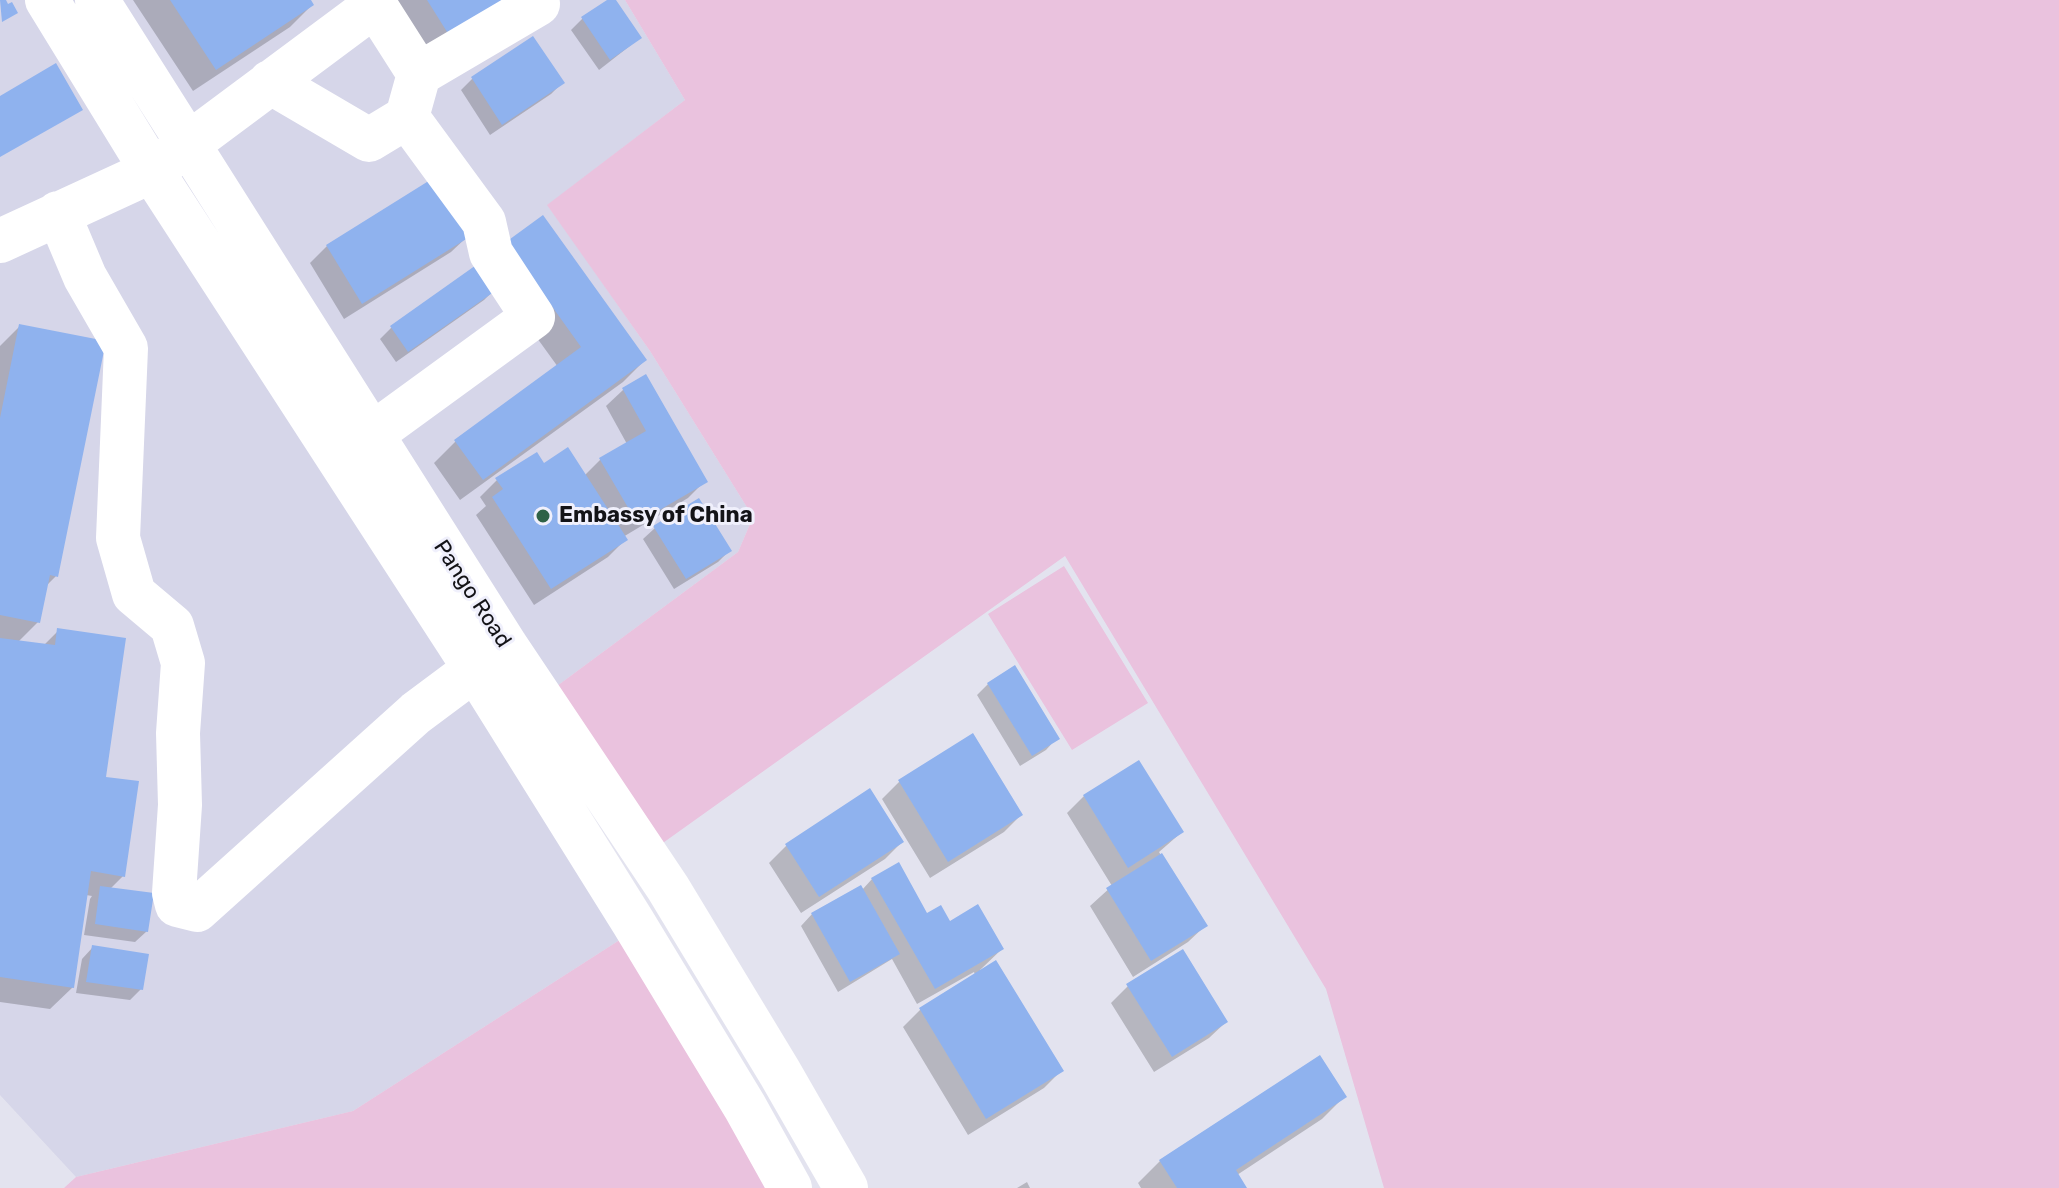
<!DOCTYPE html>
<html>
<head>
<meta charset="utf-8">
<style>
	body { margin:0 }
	canvas { display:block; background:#e3e3ef }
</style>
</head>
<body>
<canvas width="2059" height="1188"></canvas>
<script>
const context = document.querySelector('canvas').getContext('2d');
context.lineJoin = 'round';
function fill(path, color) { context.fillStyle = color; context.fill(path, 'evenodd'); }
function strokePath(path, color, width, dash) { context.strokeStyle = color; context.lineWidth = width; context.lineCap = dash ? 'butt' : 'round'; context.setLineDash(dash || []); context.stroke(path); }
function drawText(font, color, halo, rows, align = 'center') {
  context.font = font + ' Rubik,sans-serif'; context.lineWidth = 6; context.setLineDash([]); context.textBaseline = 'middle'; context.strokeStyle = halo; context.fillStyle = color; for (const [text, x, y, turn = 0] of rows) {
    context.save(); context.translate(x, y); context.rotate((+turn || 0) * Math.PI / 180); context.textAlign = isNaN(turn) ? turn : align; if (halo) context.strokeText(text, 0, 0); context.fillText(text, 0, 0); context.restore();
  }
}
const built = new Path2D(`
	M0 0H625L685 100 548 205 650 351 753 517 738 552 557 686 507 720 643 925 353 1111 76 1177 0 1095Z`);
const green = new Path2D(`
	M625 0H2059V1188H1384L1326 989 1065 556 660 845 557 686 738 552 753 517 650 351 547 205 685 100Z
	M1064 566 1148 703 1072 750 988 614Z
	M643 925 804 1188H64L76 1177 353 1111Z`);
const shadow = new Path2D(`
	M133 0H308L312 5 290 27 193 91Z
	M391 0H510L427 56Z
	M610 0H614L640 38 599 70 571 30 583 18Z
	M472 79 562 83 551 94 490 135 461 90Z
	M468 236 451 252 344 319 310 263 327 246Z
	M485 266 645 360 623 382 460 500 434 463 456 441 558 367Z
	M495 289 484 300 396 362 380 339 391 328Z
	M20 326 56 576 46 586 38 622 18 642 43 646 58 631 104 779 123 876 110 889 147 931 135 942 84 935 90 899 92 896 86 895 73 987 50 1009 0 1002V346Z
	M645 377 705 481 688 498 623 537 625 540 608 557 534 605 476 515 486 506 480 497 497 480 543 466 584 476 600 460 627 444 606 406 623 390Z
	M655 528 729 551 718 562 674 589 643 539Z
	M988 684 1057 738 1046 750 1020 766 977 695Z
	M972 736 1021 815 1004 832 930 878 882 799 899 782Z
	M870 791 902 842 885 859 801 913 769 863 786 846Z
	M1084 796 1182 832 1159 852 1205 926 1188 942 1133 977 1090 906 1112 886 1067 813Z
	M872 879 927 916 949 923 1002 949 980 970 1061 1071 1044 1088 968 1135 903 1027 920 1010 975 975 974 972 917 1004 892 959 838 992 801 926 812 914 862 890Z
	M93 947 141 989 130 1000 76 993 82 959Z
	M1128 986 1226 1022 1209 1038 1154 1072 1111 1003Z
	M1344 1097 1322 1119 1237 1175 1245 1188H1141L1138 1183 1160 1161Z
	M1027 1182 1030 1188H1017Z`);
const building = new Path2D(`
	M0 0H6L8 4 12 2 18 13 2 22Z
	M170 0H311L314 5 216 70Z
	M427 0H504L449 35Z
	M607 0H616L642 38 610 60 581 17Z
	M533 36 565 83 502 125 471 77Z
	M56 63 83 110 0 157V96Z
	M435 177 471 236 362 304 326 245Z
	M543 215 647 360 483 480 454 440 581 347 506 242Z
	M479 263 498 289 408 352 390 326Z
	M19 324 106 341 58 577 50 575 40 623 0 615V418Z
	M646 374 708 482 637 523 599 458 646 431 622 388Z
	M568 447 628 540 551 589 492 497 503 489 495 478 537 452 544 463Z
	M699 498 732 551 686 579 653 526Z
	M57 628 126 638 106 777 139 781 125 877 91 871 74 988 0 977V638L55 645Z
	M1015 665 1060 739 1032 756 987 683Z
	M973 733 1023 815 948 862 898 780Z
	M1139 760 1184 832 1128 868 1083 795Z
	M870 788 904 842 819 897 785 844Z
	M1162 853 1208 926 1151 961 1106 888Z
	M899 862 927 913 941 905 950 921 978 904 1004 949 935 989 871 878Z
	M861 885 900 954 850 982 811 913Z
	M100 886 154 893 148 932 95 924Z
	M92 945 149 954 143 990 86 982Z
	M1183 949 1228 1022 1172 1057 1126 984Z
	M996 960 1064 1071 986 1119 919 1008Z
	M1320 1055 1347 1097 1236 1170 1247 1188H1177L1159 1160Z`);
const minor = new Path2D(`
	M47 0 152 171 475 669 633 922 745 1107 790 1188
	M97 0 506 646 668 888 780 1073 846 1188
	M419 74 538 4
	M270 82 369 140 407 117 419 74 375 5
	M58 213 85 277 126 348 118 538 134 594 172 626 183 663 178 733 180 805 174 893 177 905 197 910 416 713 475 669
	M0 241 152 171 375 5 372 0
	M371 435 533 317 491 253 484 222 407 117`);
const markers = [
	[543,516,8,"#2f6247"]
];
const poiNames = [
	["Embassy of China",559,516]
];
const streetNames = [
	["Pango Road",472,594,57]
];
fill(built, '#d6d6e9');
fill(green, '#eac2de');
fill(shadow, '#0003');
fill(building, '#8fb2ee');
strokePath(minor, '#fff', 44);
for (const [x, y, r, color] of markers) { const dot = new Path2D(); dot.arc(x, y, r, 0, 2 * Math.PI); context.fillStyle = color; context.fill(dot); strokePath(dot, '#f0f0fc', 3); }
drawText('bold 22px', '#131317', '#f0f0fc', poiNames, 'left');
drawText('22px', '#131317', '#f0f0fc', streetNames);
</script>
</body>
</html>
